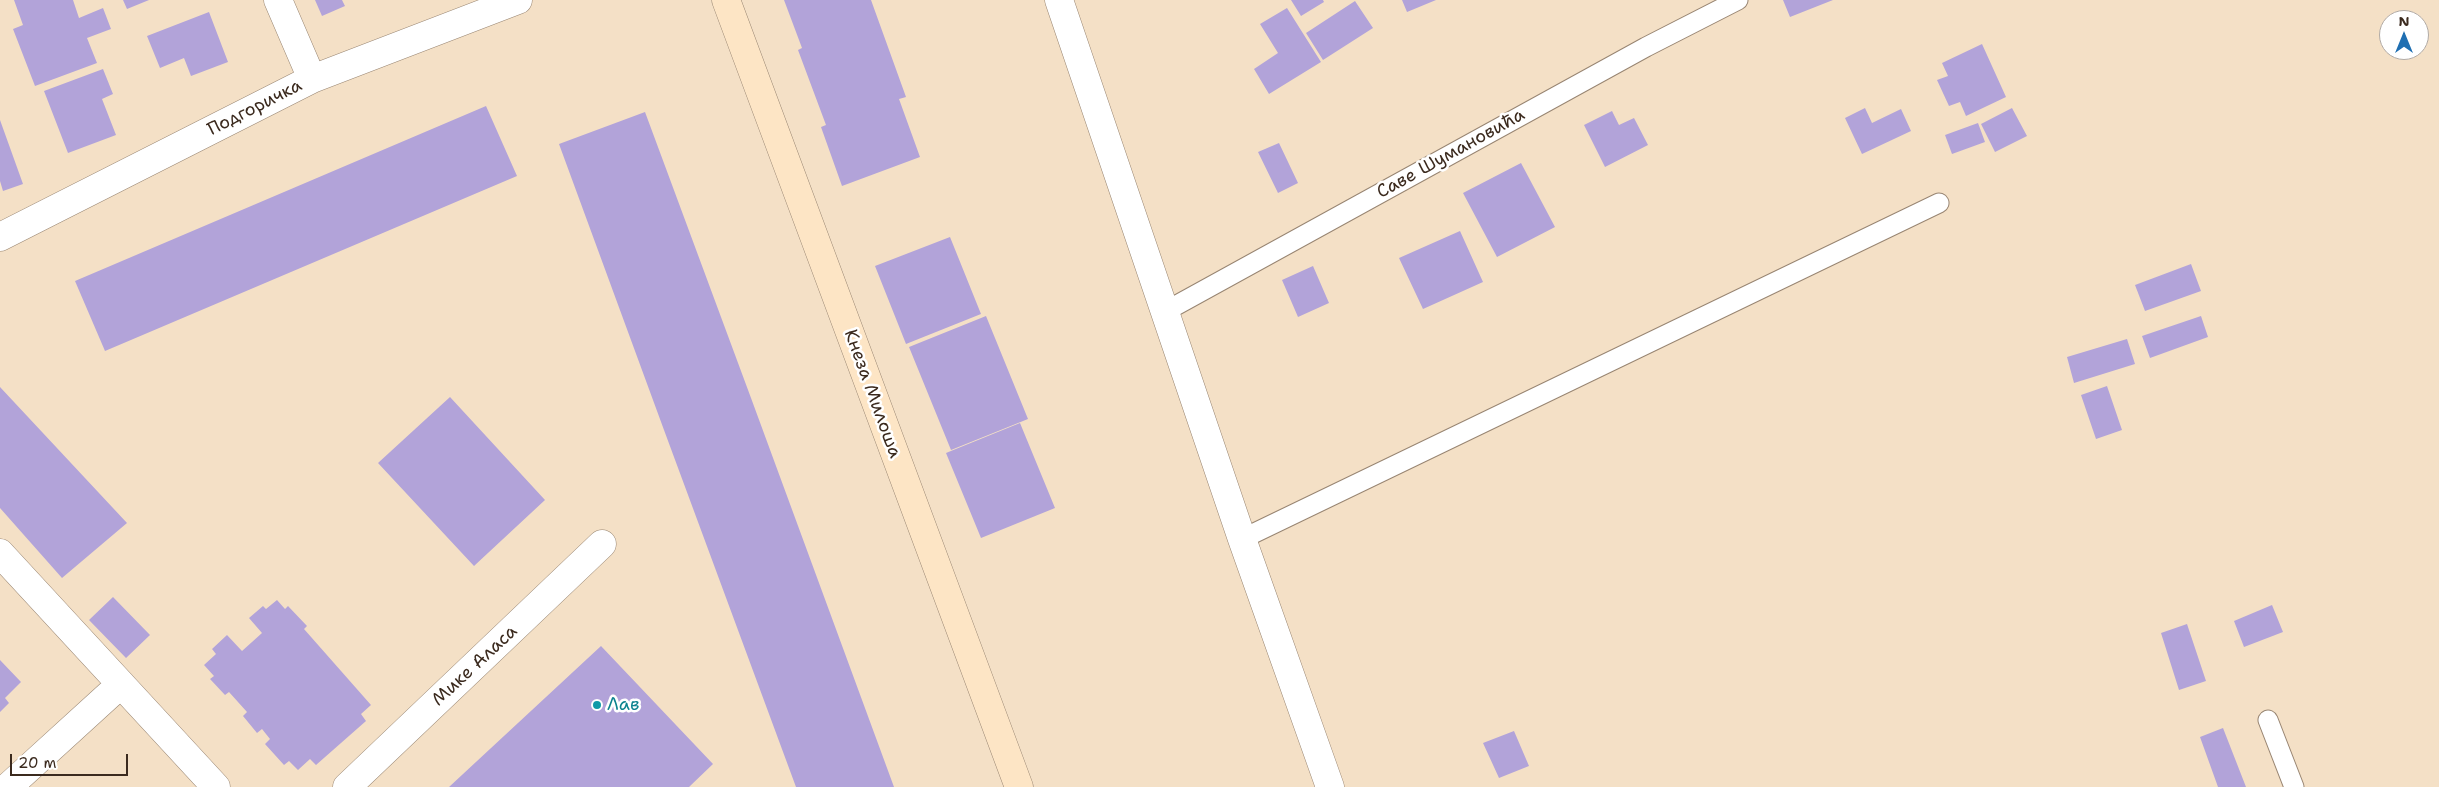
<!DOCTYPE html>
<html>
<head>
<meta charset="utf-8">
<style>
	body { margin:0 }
	#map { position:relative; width:2439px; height:787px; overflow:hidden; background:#f4e0c6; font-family:"Shantell Sans",sans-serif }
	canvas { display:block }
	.north { position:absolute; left:2379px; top:10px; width:50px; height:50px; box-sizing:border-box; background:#fff; border:1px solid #b1aaa5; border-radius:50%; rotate:0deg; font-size:14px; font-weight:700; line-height:20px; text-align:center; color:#3b2a1e }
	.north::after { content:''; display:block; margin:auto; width:18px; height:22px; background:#1f6fb2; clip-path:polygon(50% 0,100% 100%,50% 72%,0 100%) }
	.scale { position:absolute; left:10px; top:754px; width:118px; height:22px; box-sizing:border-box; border:2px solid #3b2a1e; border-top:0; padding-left:6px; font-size:15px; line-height:18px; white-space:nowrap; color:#3b2a1e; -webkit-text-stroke:4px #fff; paint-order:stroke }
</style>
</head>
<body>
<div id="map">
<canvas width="2439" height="787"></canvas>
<div class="north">N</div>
<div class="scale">20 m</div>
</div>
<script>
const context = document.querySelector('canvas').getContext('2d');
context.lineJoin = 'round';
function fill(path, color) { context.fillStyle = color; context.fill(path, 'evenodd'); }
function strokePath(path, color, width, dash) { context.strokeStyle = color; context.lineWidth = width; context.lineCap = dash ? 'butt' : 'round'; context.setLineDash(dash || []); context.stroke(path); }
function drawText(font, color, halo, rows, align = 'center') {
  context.font = font + ' "Shantell Sans",sans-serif'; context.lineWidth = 5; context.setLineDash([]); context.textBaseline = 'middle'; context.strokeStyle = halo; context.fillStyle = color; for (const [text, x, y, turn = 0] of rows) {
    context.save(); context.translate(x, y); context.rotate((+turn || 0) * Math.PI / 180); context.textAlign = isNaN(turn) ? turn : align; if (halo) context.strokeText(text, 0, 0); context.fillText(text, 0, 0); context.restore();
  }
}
const building = new Path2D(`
	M14 0H73L79 18 103 8 111 29 87 38 97 63 35 86 13 29 23 25Z
	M123 0H149L127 9Z
	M315 0H342L345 6 322 16Z
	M784 0H871L906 97 899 99 920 157 842 186 821 127 826 125 798 50 802 48Z
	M1291 0H1323L1324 2 1301 16Z
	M1402 0H1436L1407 12Z
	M1783 0H1833L1790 17Z
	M1355 1 1373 28 1323 60 1306 33Z
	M1287 8 1321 62 1269 94 1254 69 1278 53 1260 24Z
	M209 12 228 62 191 76 184 58 160 68 147 36Z
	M1982 44 2006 97 1966 116 1960 102 1949 106 1937 80 1948 76 1942 63Z
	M103 69 113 94 102 99 116 135 68 153 44 91Z
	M486 106 517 176 105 351 75 281Z
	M1865 108 1872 123 1901 109 1911 131 1862 154 1845 118Z
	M2012 108 2027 136 1995 152 1981 124Z
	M1612 111 1619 125 1634 118 1648 145 1605 167 1584 125Z
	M645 112 751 398 894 787H796L664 430 559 144Z
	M0 120 23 184 3 191 0 181Z
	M1978 123 1985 142 1952 154 1945 135Z
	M1279 143 1298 183 1278 193 1258 152Z
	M1521 163 1555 227 1497 257 1463 193Z
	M1460 231 1483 282 1423 309 1399 258Z
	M950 237 981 314 906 344 875 266Z
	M2191 264 2201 291 2145 311 2135 285Z
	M1313 266 1329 303 1298 317 1282 280Z
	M986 316 1028 419 951 450 909 347Z
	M2201 316 2208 337 2150 358 2142 336Z
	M2127 339 2135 364 2074 383 2067 357Z
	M2107 386 2122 430 2096 439 2081 395Z
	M0 387 127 523 62 578 0 508Z
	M450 397 545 500 474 566 378 463Z
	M1020 423 1055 508 981 538 946 453Z
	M113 597 150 635 126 658 89 620Z
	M277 600 285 609 288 606 307 626 304 629 371 705 361 714 366 721 316 765 310 759 298 770 289 761 284 765 265 744 270 739 262 729 257 733 243 716 247 712 229 692 225 695 210 679 214 676 204 665 216 654 212 649 227 635 242 651 262 633 249 618 263 606 266 609Z
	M2272 605 2283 632 2244 647 2234 621Z
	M2187 624 2206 681 2179 690 2161 633Z
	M601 646 713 764 689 787H449Z
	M0 660 21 682 5 698 9 703 0 712Z
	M2223 728 2246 787H2218L2200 737Z
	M1514 731 1529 766 1499 778 1483 743Z`);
const lane = new Path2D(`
	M1166 311 1646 47 1738 0
	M1242 539 1939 203
	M2268 720 2294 787`);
const street = new Path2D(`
	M278 0 312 79
	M1059 0 1242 539 1330 787
	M0 237 312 79 518 0
	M0 553 216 787
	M8 787 121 684
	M347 787 602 544`);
const secondary = new Path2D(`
	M726 0 1019 787`);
const markers = [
	[597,705,5,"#0f9aa8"]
];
const streetNames = [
	["Подгоричка",255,108,-27],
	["Саве Шумановића",1451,154,-29],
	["Кнеза Милоша",872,394,70],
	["Мике Аласа",475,666,-43]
];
const cultureNames = [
	["Лав",607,705]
];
fill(building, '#b2a3d9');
strokePath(lane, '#988572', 21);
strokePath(street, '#988572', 29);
strokePath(secondary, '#988572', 29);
strokePath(lane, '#fff', 19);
strokePath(street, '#fff', 28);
strokePath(secondary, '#fde5c5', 28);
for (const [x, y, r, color] of markers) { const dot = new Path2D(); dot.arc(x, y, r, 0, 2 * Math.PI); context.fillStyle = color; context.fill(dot); strokePath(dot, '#fff', 2); }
drawText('18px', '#3b2a1e', '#fff', streetNames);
drawText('18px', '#0d838f', '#fff', cultureNames, 'left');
</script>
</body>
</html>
